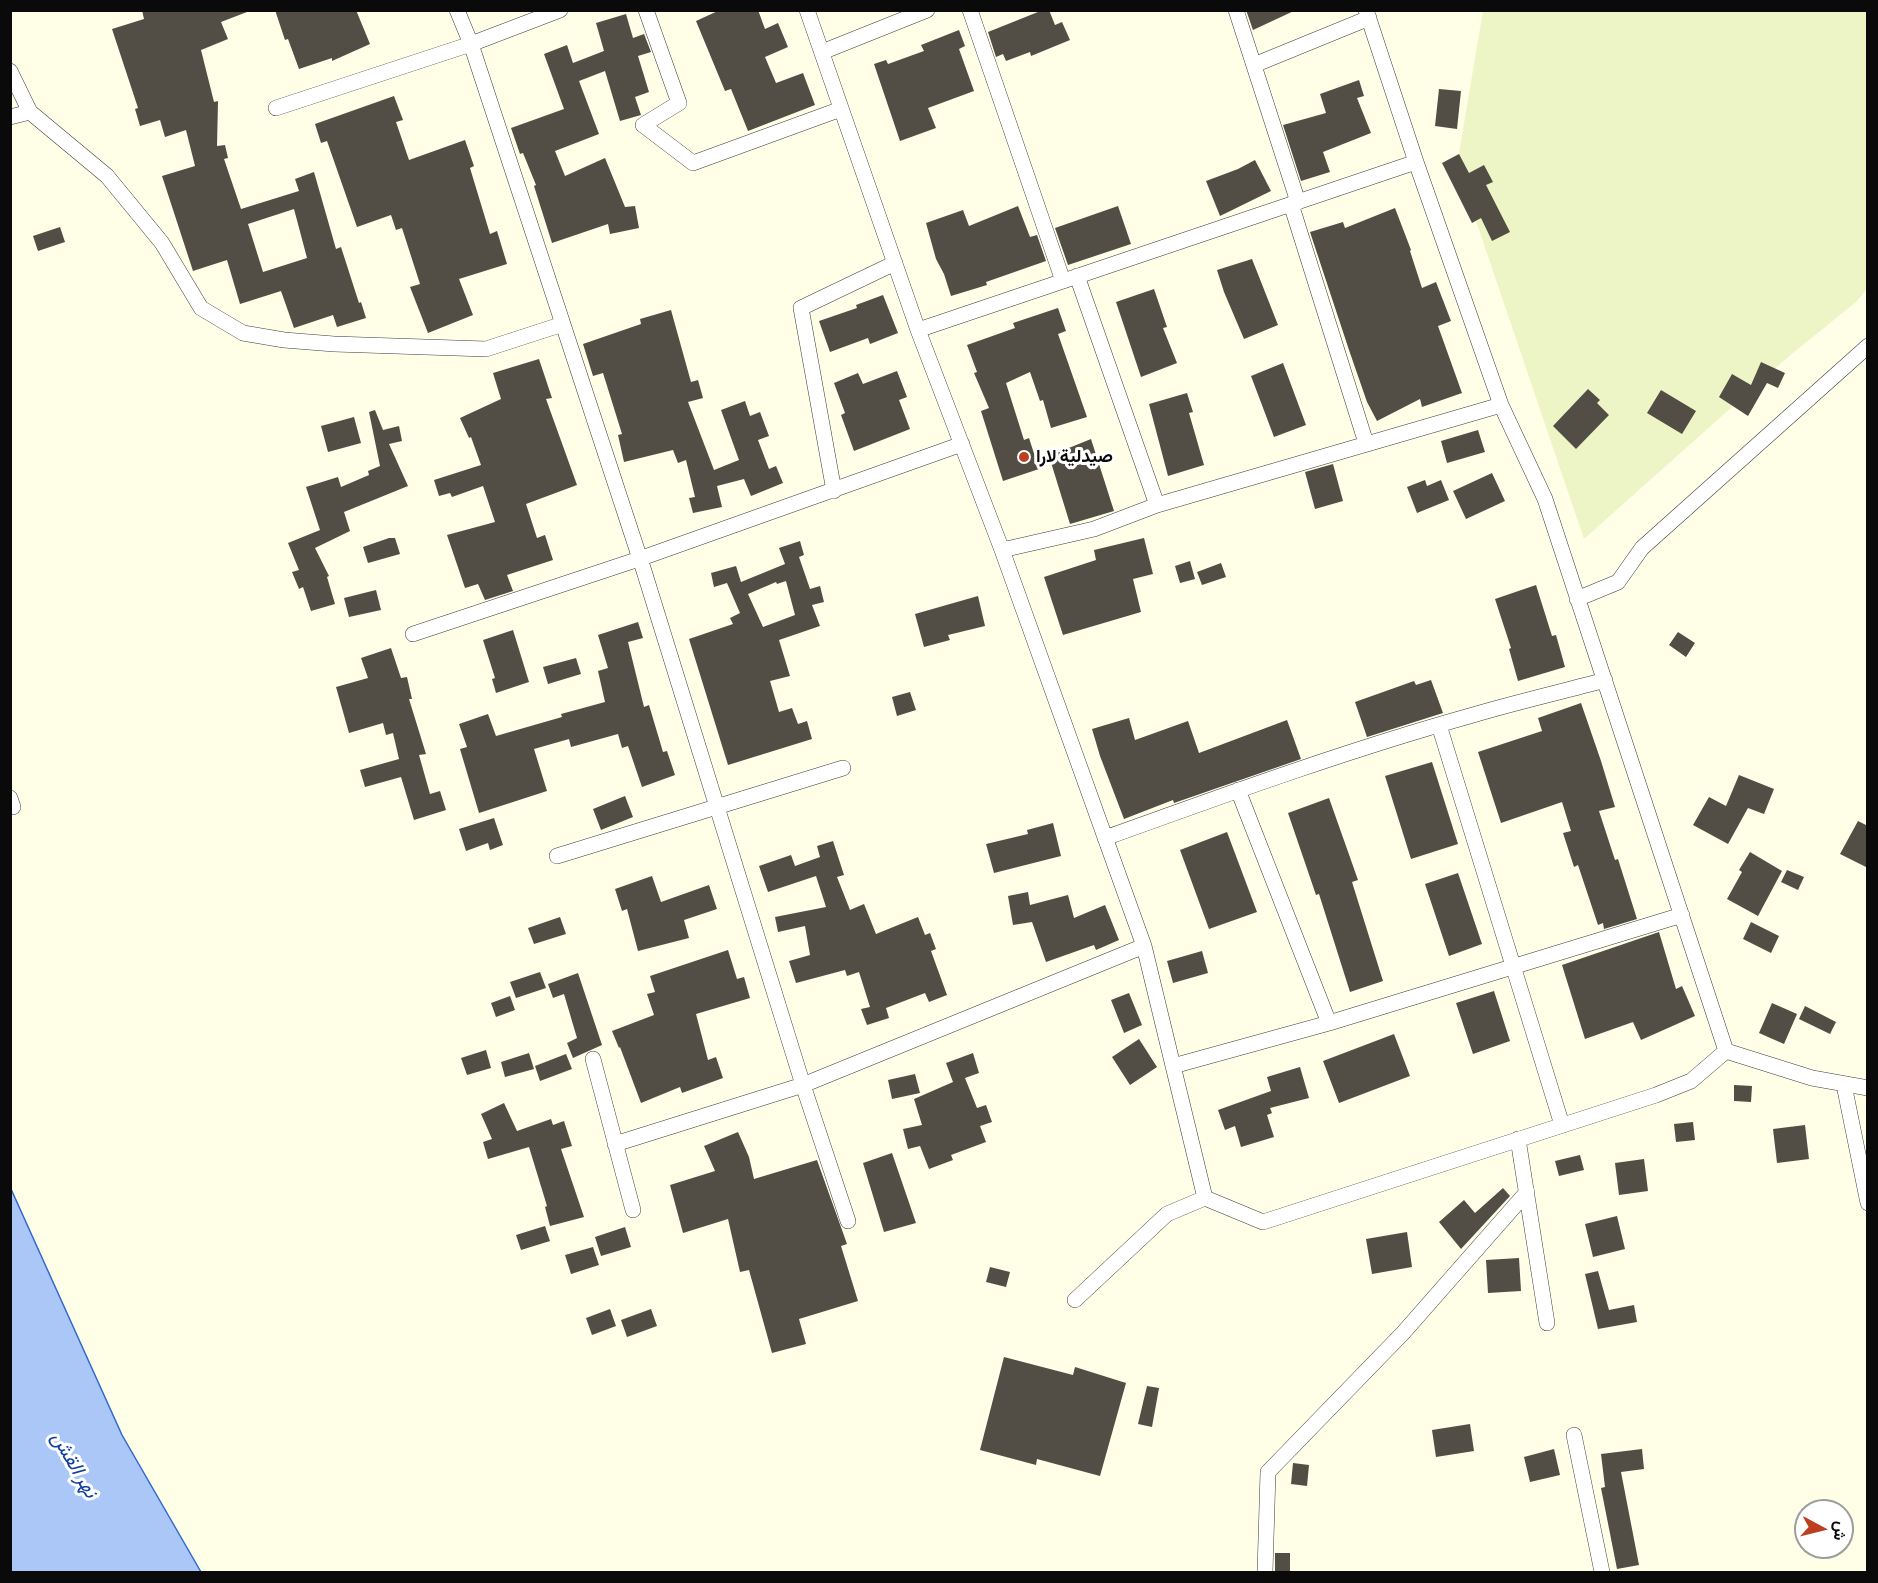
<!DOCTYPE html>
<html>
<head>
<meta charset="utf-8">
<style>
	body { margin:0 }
	#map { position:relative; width:1878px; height:1583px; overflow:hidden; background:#feffe6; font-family:Bitter,Vazirmatn,serif }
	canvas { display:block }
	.frame { position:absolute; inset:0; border:12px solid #0a0a0a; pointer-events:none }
	.north { position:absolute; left:1794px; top:1499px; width:60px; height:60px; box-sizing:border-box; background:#fff; border:2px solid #9d9d9d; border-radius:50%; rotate:97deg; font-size:16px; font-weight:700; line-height:24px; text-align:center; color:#0a0a0a }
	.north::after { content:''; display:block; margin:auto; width:21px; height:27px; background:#bc3f1f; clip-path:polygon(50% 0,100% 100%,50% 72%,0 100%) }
</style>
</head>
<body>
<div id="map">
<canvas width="1878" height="1583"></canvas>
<div class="frame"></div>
<div class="north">ش</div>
</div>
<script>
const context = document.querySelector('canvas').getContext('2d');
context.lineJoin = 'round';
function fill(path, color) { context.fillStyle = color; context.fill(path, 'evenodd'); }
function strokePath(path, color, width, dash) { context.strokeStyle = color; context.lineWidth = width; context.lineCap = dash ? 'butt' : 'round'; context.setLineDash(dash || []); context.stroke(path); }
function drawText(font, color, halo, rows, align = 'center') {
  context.font = font + ' Bitter,Vazirmatn,serif'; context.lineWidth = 6; context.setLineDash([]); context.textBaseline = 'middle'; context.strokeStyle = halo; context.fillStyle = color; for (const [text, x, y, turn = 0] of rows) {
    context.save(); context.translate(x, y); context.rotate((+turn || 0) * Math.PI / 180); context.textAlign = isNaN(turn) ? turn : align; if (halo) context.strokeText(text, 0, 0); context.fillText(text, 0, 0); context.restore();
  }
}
const farmland = new Path2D(`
	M1483 11H1867V289L1856 302 1788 357 1584 539 1457 165Z`);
const water = new Path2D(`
	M11 1189 122 1435 201 1572H11Z`);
const building = new Path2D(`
	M142 10H247V12L221 22 228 39 201 50 214 102 218 101 217 146 225 145 228 158 224 159 241 209 299 191 295 179 314 172 336 249 341 247 359 303 361 302 366 318 337 327 333 315 294 328 281 291 240 304 227 260 193 271 162 176 195 166 186 130 165 137 160 120 140 126 135 109 138 108 112 29 144 19ZM294 209 307 258 263 272 248 224Z
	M275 10H356L370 44 332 61V58L299 69 288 39 285 40Z
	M720 10H758L765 29 778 23 788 47 765 57 776 83 803 73 815 105 748 131 731 89 725 91 696 21Z
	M1043 10H1049L1055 25 1062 22 1070 40 1031 56 1030 52 1006 61 1003 54 996 57 988 32Z
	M1246 10H1296L1253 30Z
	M626 14 633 38 644 34 651 52 638 56 649 92 635 97 641 115 620 121 605 71 579 81 599 134 555 151 565 176 605 158 625 207 635 206 639 228 610 234 608 224 552 243 534 186 536 185 523 153 520 154 511 128 564 109 544 54 567 45 573 63 604 51 596 23Z
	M959 30 965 46 959 49 974 91 928 108 936 128 900 141 874 64 886 60 888 64 924 51 921 45Z
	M1359 80 1364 96 1357 98 1371 133 1323 152 1330 172 1301 181 1283 125 1326 113 1320 94Z
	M1439 89 1461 91 1457 129 1435 126Z
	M394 96 403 120 396 122 409 160 465 140 474 166 470 168 490 234 497 231 507 264 459 279 473 315 428 333 410 287 420 284 402 228 396 230 391 215 357 227 327 141 321 143 315 124Z
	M1459 154 1469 173 1484 165 1493 182 1486 185 1510 232 1492 241 1481 218 1472 223 1442 163Z
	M1255 160 1271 191 1220 216 1206 181 1238 169Z
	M1018 206 1030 237 1037 235 1046 261 986 282 987 285 951 296 944 274 936 259 926 223 963 210 969 226Z
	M1118 206 1131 244 1068 265 1055 228Z
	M1395 208 1411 250 1410 251 1422 288 1436 282 1451 321 1438 326 1462 393 1422 407 1420 399 1377 421 1367 402 1349 350 1310 232 1343 222 1345 228Z
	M60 227 65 242 38 251 33 236Z
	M1252 259 1278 325 1244 339 1224 292 1217 270Z
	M1154 289 1167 327 1163 328 1177 363 1141 377 1116 302Z
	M883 295 898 333 870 344 868 338 830 352 819 321 857 308 856 305Z
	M1058 308 1066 331 1058 334 1087 417 1051 428 1043 400 1040 401 1030 372 1006 383 1024 440 1029 438 1039 469 1003 481 981 411 989 408 974 373 977 372 967 345 1015 328 1013 323Z
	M671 310 691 382 698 380 703 398 688 402 714 470 739 460 721 410 745 401 750 416 760 412 769 436 758 440 769 469 776 466 783 483 751 496 744 479 717 486 722 507 693 513 689 498 695 497 686 460 678 463 673 450 624 462 618 435 622 434 603 373 593 376 583 344 641 324 640 319Z
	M539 359 552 398 546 399 577 485 526 504 537 538 545 535 553 560 507 575 513 591 485 600 478 584 465 588 447 535 495 522 483 486 452 497 450 493 439 496 434 480 481 465 471 437 469 438 460 418 501 399 493 373Z
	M1761 362 1785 373 1778 388 1767 383 1748 416 1719 397 1732 374 1751 385Z
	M1283 363 1306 425 1274 437 1251 376Z
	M897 371 907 397 899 400 910 429 854 451 841 415 845 413 834 383 858 373 863 384Z
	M1588 389 1600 400 1597 403 1609 415 1576 449 1553 426Z
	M1661 390 1696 411 1682 434 1647 413Z
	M1187 393 1193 412 1189 413 1204 465 1168 476 1149 404Z
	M375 410 383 430 399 426 402 441 389 444 408 486 344 512 350 531 315 548 329 576 327 577 335 604 311 611 303 587 299 589 292 572 299 570 288 543 320 530 306 487 338 477 341 487 369 475 368 471 380 466 369 412Z
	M354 417 361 443 328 452 321 426Z
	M1478 430 1485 452 1447 463 1441 441Z
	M1091 439 1114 511 1070 524 1049 456Z
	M1333 464 1343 501 1315 509 1305 472Z
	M1492 473 1505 501 1466 519 1453 491Z
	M1425 480 1427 486 1441 480 1449 500 1417 513 1407 487Z
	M389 538H395L400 554 368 563 363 547Z
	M1144 538 1153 574 1133 579 1141 612 1063 635 1044 577 1096 560 1094 550Z
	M800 541 804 555 799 557 810 589 820 586 824 602 812 605 820 626 779 640 790 676 770 681 779 712 792 708 798 724 807 721 812 739 728 765 689 639 733 624 730 618 740 613 727 583 714 587 711 573 736 566 741 582 785 564 779 548ZM786 581 795 615 763 627 748 594 776 582 777 584Z
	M1190 561 1195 579 1180 583 1175 566Z
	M1221 563 1226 577 1202 585 1197 572Z
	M1536 585 1552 636 1556 635 1565 667 1518 681 1509 649 1511 648 1495 599Z
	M376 590 381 610 349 617 344 598Z
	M978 596 985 626 948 635 950 640 924 647 915 614Z
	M638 622 643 638 628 642 644 707 649 705 663 752 667 751 675 775 642 787 628 746 622 748 618 734 571 747 569 739 534 749 547 791 479 813 460 749 467 747 459 724 488 714 496 736 562 717 561 714 605 702 598 671 608 668 598 635Z
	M513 630 529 682 496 693 492 679 495 678 483 640Z
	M1678 632 1695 643 1686 657 1669 645Z
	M391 648 401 678 407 677 412 699H409L426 754 419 755 430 794 440 791 446 810 414 820 401 777 365 787 360 770 399 759 393 733 386 735 383 723 349 733 336 687 368 678 361 658Z
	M576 658 581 674 548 684 543 667Z
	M1431 680 1443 713 1367 737 1355 702 1414 681 1416 685Z
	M910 692 916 710 897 716 892 697Z
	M1581 703 1601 761 1615 807 1599 811 1615 860 1618 859 1637 919 1604 929 1603 923 1598 925 1578 865 1574 867 1563 833 1571 831 1562 802 1501 823 1478 752 1542 731 1538 718Z
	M1129 718 1135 740 1188 721 1199 753 1287 720 1301 759 1174 803 1173 800 1124 819 1100 756 1092 729Z
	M1432 762 1458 844 1411 859 1385 776Z
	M1739 775 1774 789 1764 814 1748 808 1728 844 1693 825 1709 797 1726 806Z
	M625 796 633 817 601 830 593 809Z
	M1329 798 1358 880 1352 882 1383 981 1350 992 1319 894 1316 895 1288 813Z
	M494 818 503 845 490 850 488 843 466 851 459 829Z
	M1858 821 1868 826V868L1840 854Z
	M1053 823 1061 856 994 873 986 844 1028 834 1027 830Z
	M1227 832 1257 912 1209 929 1180 850Z
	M833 841 844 875 837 877 850 910 864 904 876 934 918 917 925 935 930 933 936 949 931 951 947 995 929 1002 925 993 886 1008 889 1018 867 1025 861 1009 870 1007 859 972 847 976 845 970 796 983 789 961 810 955 805 926 778 932 775 917 826 907 816 876 768 892 759 866 791 855 795 866 820 857 817 846Z
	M1750 852 1782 871 1758 916 1727 899 1742 872 1739 870Z
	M1787 870 1804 877 1798 890 1781 882Z
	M1458 873 1482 944 1449 956 1425 884Z
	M652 876 661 902 709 885 717 909 684 920 689 938 638 951 627 909 622 911 615 889Z
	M1028 892 1030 905 1068 895 1074 918 1105 905 1119 940 1096 950 1094 945 1046 962 1032 922 1013 925 1008 896Z
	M560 917 566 934 534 944 528 928Z
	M1751 922 1779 936 1771 953 1743 939Z
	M1659 932 1676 989 1682 986 1695 1016 1641 1040 1633 1022 1585 1039 1562 965Z
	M728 950 737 979 744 977 750 998 696 1014 708 1060 716 1057 723 1078 682 1093 680 1087 641 1103 620 1047 619 1048 612 1031 654 1015 647 994 655 992 650 976Z
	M1202 951 1208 973 1173 983 1167 961Z
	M540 972 546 988 516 998 510 982Z
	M578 973 602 1045 573 1058 567 1043 577 1038 564 994 553 998 548 984Z
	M1494 991 1510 1041 1473 1054 1456 1003Z
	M1129 993 1142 1025 1124 1033 1111 1000Z
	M510 996 515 1010 496 1017 491 1003Z
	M1772 1003 1797 1014 1784 1044 1759 1033Z
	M1805 1006 1836 1022 1830 1034 1799 1019Z
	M1394 1034 1410 1076 1339 1103 1323 1061Z
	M1139 1039 1157 1067 1130 1085 1112 1057Z
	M486 1050 491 1068 467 1075 461 1058Z
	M529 1053 534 1069 505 1077 501 1062Z
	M973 1053 979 1073 965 1078 977 1108 986 1105 992 1122 980 1126 986 1142 951 1155 953 1160 929 1169 920 1146 908 1149 903 1129 922 1125 914 1099 953 1082 946 1063Z
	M566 1054 572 1069 540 1081 535 1066Z
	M1300 1067 1309 1098 1270 1108 1272 1113 1267 1115 1274 1137 1241 1147 1235 1126 1225 1130 1218 1110 1271 1091 1267 1077Z
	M915 1074 920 1093 892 1099 888 1080Z
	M1734 1085 1752 1086 1751 1102 1734 1101Z
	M504 1103 517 1131 551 1119 553 1125 564 1121 572 1146 561 1149 584 1217 550 1226 545 1207 547 1206 529 1147 488 1159 483 1142 492 1139 481 1114Z
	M1693 1122 1695 1140 1676 1142 1674 1124Z
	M1805 1125 1809 1159 1777 1163 1773 1129Z
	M738 1132 749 1157 754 1179 817 1160 847 1244 841 1246 858 1301 799 1319 806 1344 772 1353 749 1270 740 1272 728 1219 683 1233 670 1185 715 1171 704 1146Z
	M892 1153 916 1223 884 1232 863 1163Z
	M1580 1155 1584 1170 1559 1176 1555 1161Z
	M1644 1159 1648 1191 1619 1195 1615 1163Z
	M1503 1188 1510 1196 1461 1249 1439 1222 1464 1200 1475 1213Z
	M1617 1216 1625 1249 1593 1257 1585 1224Z
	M545 1226 550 1241 521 1250 516 1235Z
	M625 1227 631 1247 601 1256 595 1237Z
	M1407 1232 1412 1267 1372 1274 1366 1239Z
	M593 1247 599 1265 571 1274 565 1255Z
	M1519 1258 1521 1291 1488 1293 1486 1260Z
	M990 1267 1010 1272 1006 1287 986 1282Z
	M1598 1271 1609 1310 1634 1305 1637 1322 1598 1329 1585 1274Z
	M610 1309 616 1326 592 1335 586 1318Z
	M651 1309 657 1326 627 1337 621 1320Z
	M1004 1357 1073 1375 1075 1367 1126 1383 1100 1476 1037 1459 1036 1465 980 1450Z
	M1147 1386 1159 1388 1152 1427 1138 1424Z
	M1470 1424 1474 1451 1436 1457 1432 1430Z
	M1554 1449 1560 1475 1530 1482 1524 1457Z
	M1642 1449 1644 1469 1621 1472 1639 1565 1617 1569 1601 1488 1605 1487 1601 1454Z
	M1293 1463 1309 1465 1307 1486 1291 1484Z
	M1275 1553H1290V1572H1275Z`);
const minor = new Path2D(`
	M457 10 471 44 644 571 803 1085 848 1221
	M646 10 679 103 643 125 693 163 841 109
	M807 10 918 330 1002 550 1144 946 1205 1198 1263 1222 1656 1095 1691 1081 1726 1051 1545 499 1501 405 1416 162 1366 10
	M970 10 1063 281
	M1236 10 1298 202
	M822 52 927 10
	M1254 65 1369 18
	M10 71 30 112 107 176 162 243 201 308 243 333 284 340 334 344 486 349 563 324
	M276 108 471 44 560 10
	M10 117 30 112
	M1291 204 1366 443
	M1077 276 1157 505
	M918 330 1416 162
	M834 491 801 308 895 263
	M1002 550 1094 529 1157 505 1501 405
	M1577 599 1618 582 1642 548 1868 346
	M413 634 639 559 962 444
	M1439 725 1562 1125
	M1238 790 1329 1023
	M10 798 13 807
	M1105 838C1227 794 1348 750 1473 715 1517 702 1561 692 1605 680
	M557 856 843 768
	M1726 1051 1812 1078 1868 1088
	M593 1059 633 1210
	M1173 1066 1329 1023 1682 915
	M1844 1085 1868 1203
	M1518 1139 1547 1323
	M615 1144 803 1085 1144 946
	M1075 1300 1167 1214 1205 1198
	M1574 1435 1602 1572
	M1265 1572 1268 1472 1403 1333 1527 1192`);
const markers = [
	[1024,457,6,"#bc3f1f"]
];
const poiNames = [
	["صيدلية لارا",1036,457]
];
const waterNames = [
	["نهر القش",74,1465,60]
];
fill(farmland, '#edf5c7');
fill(water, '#aac7f8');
strokePath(water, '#2f68d0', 1.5);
fill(building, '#524e46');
strokePath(minor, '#3d3d3d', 16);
strokePath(minor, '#fff', 15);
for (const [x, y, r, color] of markers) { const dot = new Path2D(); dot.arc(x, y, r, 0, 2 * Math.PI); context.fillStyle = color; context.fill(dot); strokePath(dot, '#fff', 2); }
drawText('bold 18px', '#0a0a0a', '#fff', poiNames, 'left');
drawText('italic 20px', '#123e9d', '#fff', waterNames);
</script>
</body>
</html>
